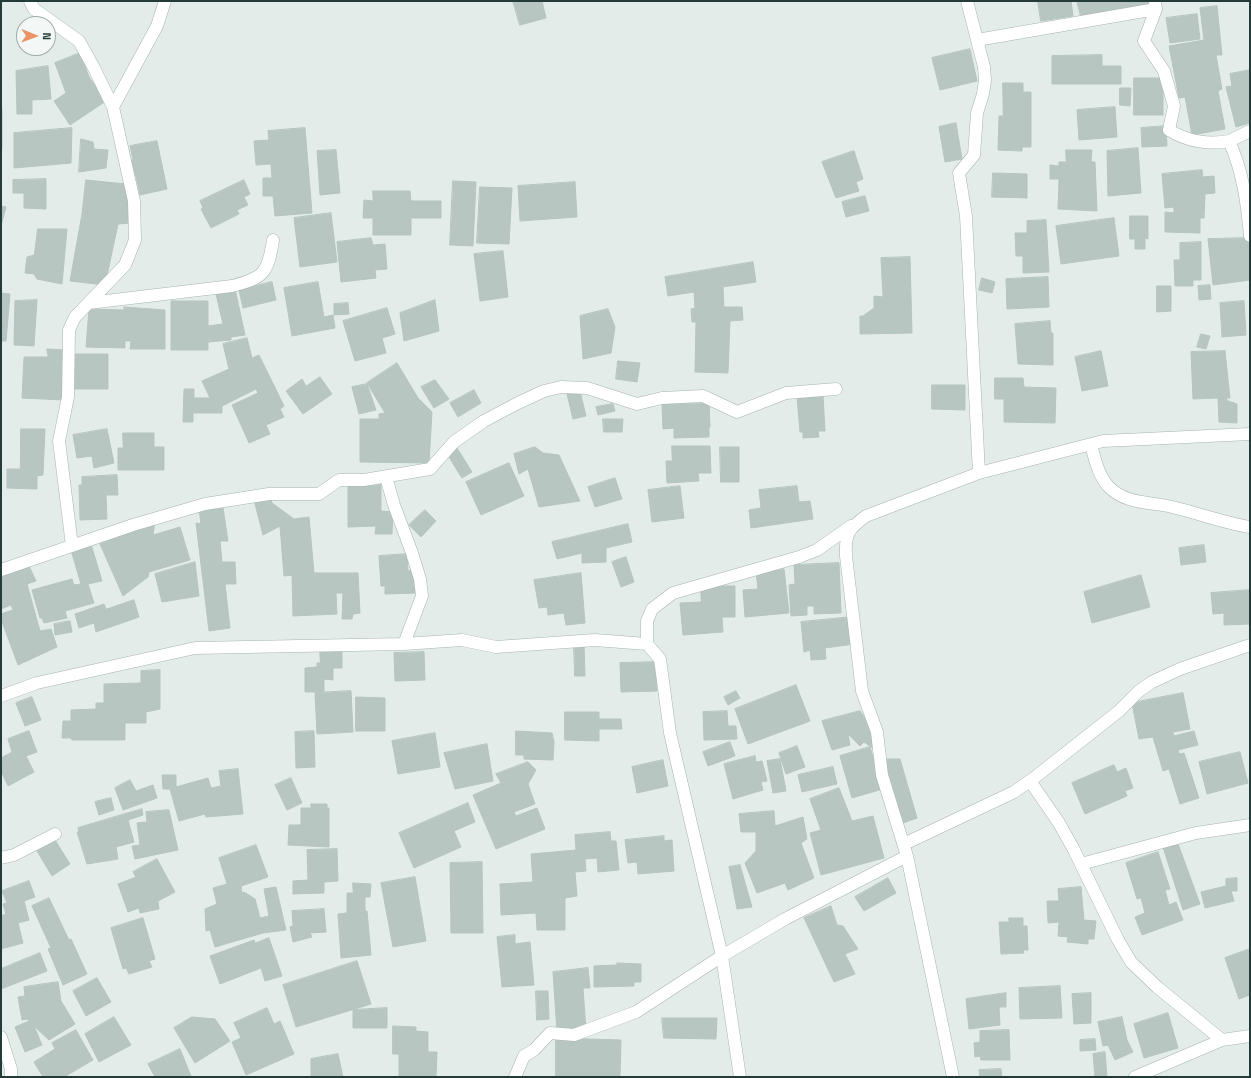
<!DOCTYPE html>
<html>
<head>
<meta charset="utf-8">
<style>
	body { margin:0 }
	#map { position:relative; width:1251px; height:1078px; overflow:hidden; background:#e3ece9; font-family:"Space Grotesk",sans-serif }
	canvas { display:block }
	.frame { position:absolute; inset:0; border:2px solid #233c38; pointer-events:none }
	.north { position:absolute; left:16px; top:16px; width:40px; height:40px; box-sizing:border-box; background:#f3f8f6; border:1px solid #a0adaa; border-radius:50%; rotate:91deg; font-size:11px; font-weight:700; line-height:16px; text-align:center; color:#233c38 }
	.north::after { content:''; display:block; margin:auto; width:14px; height:18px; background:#ea9363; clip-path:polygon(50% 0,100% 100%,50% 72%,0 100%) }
</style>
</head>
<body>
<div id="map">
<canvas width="1251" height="1078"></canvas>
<div class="frame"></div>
<div class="north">N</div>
</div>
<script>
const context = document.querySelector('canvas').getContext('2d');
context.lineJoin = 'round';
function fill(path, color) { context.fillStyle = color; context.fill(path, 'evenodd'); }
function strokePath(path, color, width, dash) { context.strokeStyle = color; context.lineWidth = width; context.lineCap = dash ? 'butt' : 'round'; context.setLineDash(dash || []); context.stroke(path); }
const building = new Path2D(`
	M513 1H542L546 18 520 25Z
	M1038 1H1071L1073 16 1041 21Z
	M1077 1H1150V3L1082 20Z
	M1217 6 1222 55H1216L1222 89 1218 91 1225 129 1192 135 1185 97 1179 98 1169 46 1204 40 1200 8Z
	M1197 14 1200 39 1170 43 1166 18Z
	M970 49 977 81 940 90 932 58Z
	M80 53 89 77 106 101 70 125 54 101 66 93 55 63Z
	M1102 55V66H1121V84H1052V56Z
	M48 66 51 99 32 100V114H17L16 71Z
	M1250 70V123L1236 127 1226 87 1232 86 1230 74Z
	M1134 78H1163V115H1134Z
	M1003 83H1023V92H1031V147H1022V151L998 150 999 116H1003Z
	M1120 88H1131L1130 106 1120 105Z
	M1115 107 1117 137 1079 140 1077 110Z
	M1 109H2V149H1Z
	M956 123 962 159 945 162 939 127Z
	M1166 126 1167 146 1142 147 1141 128Z
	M72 128 71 163 14 168V133Z
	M305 128 312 213 275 216 273 196H263V178H272L271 164 256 165 254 141 269 140 268 131Z
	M81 139 93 142 94 149 108 150 106 168 79 172Z
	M157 141 167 189 140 195 136 176 130 177 127 161 133 160 130 146Z
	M1138 148 1141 193 1108 196 1107 151Z
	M336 150 340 193 320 195 317 151Z
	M1066 150H1092L1091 162H1095L1097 211 1058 209 1059 179H1050V165L1059 166V162H1066Z
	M854 151 863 179 856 182 859 191 836 198 822 162Z
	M1202 170 1203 177 1214 176 1215 193 1205 194 1204 218H1200V233L1165 232V212L1174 213V207L1165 208 1162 174Z
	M993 173 1027 174V198L992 197Z
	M46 179V209L24 208V193H13V180Z
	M86 180 126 184 130 223 118 224 105 285 70 281 82 214Z
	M244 180 250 194 244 197 248 205 237 210 239 214 211 228 201 209 203 208 200 201Z
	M453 181 476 182 473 246 450 245Z
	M575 182 577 217 520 221 518 186Z
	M480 187 512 188 509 244 477 243Z
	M373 191H410L411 201H441V218H411V235H373V218H363L364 200 373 201Z
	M865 196 869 211 846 217 842 202Z
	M1 206 6 207 1 226Z
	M331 213 337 262 300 267 294 218Z
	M1130 216H1148V239L1145 238V249H1135V239H1130Z
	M1114 218 1119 256 1061 264 1056 226Z
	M1046 220 1049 272 1023 273V256H1016L1015 233H1027V221Z
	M38 229H67L62 284 37 279 34 274 25 273 27 257 34 255Z
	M371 238 373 245 385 244 387 269 375 270 376 278 341 282 337 242Z
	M1248 238 1250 280 1213 285 1208 239Z
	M1201 242V280H1193V286H1175L1174 260H1180V243Z
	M503 251 508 297 480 301 474 254Z
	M910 257 912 333 860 334V316H863L874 308V296L883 297 881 258Z
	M753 262 756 282 723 287 724 307H742L743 320 730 321 728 373 695 372 696 322H692L691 309 695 308 694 292 668 296 665 277Z
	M1048 277 1049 307 1007 309 1006 279Z
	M982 278 995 282 992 293 979 290Z
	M272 282 276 300 243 308 239 290Z
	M318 282 324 317 333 315 335 328 292 336 284 288Z
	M1210 285 1211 299 1199 300 1198 286Z
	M1157 286H1171V311L1157 312Z
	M235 289 245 335 231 337V340L208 342V350H171V301H208V326L223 324 216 294Z
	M1 293 10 294 6 341H1Z
	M37 300 34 346 14 345 15 301Z
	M435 300 439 331 404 341 400 313Z
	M1244 301 1246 335 1222 337 1220 303Z
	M348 303 349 314 334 315V304Z
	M124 307 165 310V349H130L131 341H125V348L86 347 89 309 124 310Z
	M387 308 395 334 382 338 386 353 355 361 343 321Z
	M608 309 615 327 611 353 583 359 580 316Z
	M1050 321 1051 333H1053V365L1018 364 1015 324Z
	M1201 334 1210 336 1206 349 1197 347Z
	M247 338 252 358 259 355 284 406 280 409 284 417 266 425 270 434 249 443 232 405 258 393 256 389 222 406V413H193V422H183L184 389H194V398H210L202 381 229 369 223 344Z
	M47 349 66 350 64 400 22 398 24 357H48Z
	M1101 351 1108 386 1082 391 1075 357Z
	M1225 351 1230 398H1226L1228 401 1237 404V423L1219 422 1218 398 1193 399 1191 352Z
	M74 354H108V389H73Z
	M618 361 640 363 637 382 616 379Z
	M397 363 418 398 432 412 429 463 360 462V419H379V414L385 413 367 383Z
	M320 377 332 394 303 414 286 391 302 379 306 386Z
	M995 378H1023L1024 387 1056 388 1055 423 1004 422V399H995Z
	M435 380 449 399 434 408 421 387Z
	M367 384 376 410 359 414 352 387Z
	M932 385H965V410L932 409Z
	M474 390 481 403 458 417 450 403Z
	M580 391 586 416 573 419 567 394Z
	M823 395 825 431H818L819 437 803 438V432H800L797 397Z
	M709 403 710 427H709V437L674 438V428L663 429 662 404Z
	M613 404 615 411 598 415 596 407Z
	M603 419H623L622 432H604Z
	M21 429H45L43 475 37 476V489L7 488V469H20Z
	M107 429 114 463 94 468 92 456 77 458 73 435Z
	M123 433H154V447H164V470H118V448H123Z
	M672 446H710L711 473H698L699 481 667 483 666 461H672Z
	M535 447 543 453 559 455 580 501 539 507 528 469 519 474 514 454Z
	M720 447H739V482H721Z
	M457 448 472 472 462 478 447 454Z
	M509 463 524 496 481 515 466 482Z
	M117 475 118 495H106L107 519 80 520 79 485H82V477Z
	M615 478 622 499 595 507 588 487Z
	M381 485V511L393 512 392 534H375L376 526 348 527V487Z
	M680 486 684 518 652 522 648 490Z
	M797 486 799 502 810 501 813 519 751 528 749 510 761 508 759 490Z
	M270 497 272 503 294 519 309 517 314 573H358L360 613 353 614 352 619H342L343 593H336L337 614 293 616 292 575 284 576 280 526 263 535 254 500Z
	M223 508 228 541H220L222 562H235L236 584H225L230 628 209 631 196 523 201 524 199 509Z
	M425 510 436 521 421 537 409 525Z
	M155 521 153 535 180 527 190 560 149 572 148 577 123 596 100 544Z
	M628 524 632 542 606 548V562L582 563V553L557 559 552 542Z
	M91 544 102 581 88 584 94 603 65 611 67 618 44 623 42 618H40L32 590 72 579 74 585 81 584 71 550Z
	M1204 545 1206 562 1181 565 1179 548Z
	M407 554 408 571 416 570V593L385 594V586H381L379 556Z
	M626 557 634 582 621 587 612 562Z
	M195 562 199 596 162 602 155 574Z
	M839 563 841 613 814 614V606H807V615L791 616 789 585 795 584 794 565Z
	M29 566 36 581 27 584 40 631 51 629 57 647 18 665 1 619V614L13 610 11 605 1 609V576Z
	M784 569 789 613 745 617 743 590 758 589 756 572Z
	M581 573 585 623 566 625 564 613 548 615 547 607 539 608 534 580Z
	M1141 575 1150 607 1092 623 1084 592Z
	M701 586H735V617H722L723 632 683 635 680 603 701 602Z
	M1250 590V624L1224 625V613L1213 614 1211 593Z
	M134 600 139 617 96 632 94 623 79 628 75 614 104 604 106 609Z
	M852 617 854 644 825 648 826 659 811 660 810 650 804 652 801 622Z
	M70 621 72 632 55 635 54 624Z
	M574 644H584L585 676H575Z
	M320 649 342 650V668H333V680L324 679V692H305V668L317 667V663H320Z
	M424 652 425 680 395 681 394 653Z
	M656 662 657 691 621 692 620 663Z
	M160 670V709L146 712V723H125V740H72L71 738H62L63 721H71V710L96 709V703H104V684L141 683V671Z
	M796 685 810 721 748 744 735 709Z
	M351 691 353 732 317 734 315 693Z
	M736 691 740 698 728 705 724 697Z
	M1183 693 1190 729 1173 732 1174 736 1194 731 1198 745 1178 750 1179 754 1184 753 1199 798 1180 804 1169 769 1163 771 1153 737 1139 739 1132 703Z
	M32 697 41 720 25 726 16 703Z
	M356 697 385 698V731H356Z
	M727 711 728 726H736L737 739 704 740 703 712Z
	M860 711 874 731V749L864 742 860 746 848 734 850 745 832 750 822 721Z
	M565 712H599V719H621L622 729H599V741L565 740Z
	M29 731 37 752 26 756 34 772 8 786 1 771V758L12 752 8 739Z
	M314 731 315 767 296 768 295 732Z
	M516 731 552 733 554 742 553 760 524 759V755H516Z
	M435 733 440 767 398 774 392 741Z
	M730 742 735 756 708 766 703 752Z
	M487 744 493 781 455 789 444 753Z
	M797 746 805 767 786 774 779 753Z
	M870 747 883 789 852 798 840 756Z
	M1240 752 1248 783 1207 794 1199 762Z
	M755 756 756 762 762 761 767 781 761 782 763 790 733 799 724 764Z
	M780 759 786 791 773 793 767 761Z
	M884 759H900L917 818 903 823Z
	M663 760 668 786 637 793 632 767Z
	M528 762 536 770 528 784 535 804 514 812 516 816 537 808 545 829 496 849 473 795 501 783 496 774Z
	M1114 765 1117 772 1126 768 1133 788 1125 791 1127 796 1085 814 1072 783Z
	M833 767 837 784 802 792 798 775Z
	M238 769 243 814 206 817 205 814 179 821 170 789H163L162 775H176V787L208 778 211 788 221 786 219 771Z
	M291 778 302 803 287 810 275 785Z
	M130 780 136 791 153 785 157 798 123 810 115 788Z
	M839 788 852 821 873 816 884 858 821 875 810 833 821 830 810 799Z
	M111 798 114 810 99 815 95 802Z
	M468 803 475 822 454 831 461 847 414 868 399 833Z
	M311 804H327V808H329V847L288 845 289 825H301V808H311Z
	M142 809 143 815 128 820 134 842 116 847 118 859 87 864 77 832H79L78 828Z
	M169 810 178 850 135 859 132 846 140 845 137 823 147 822 146 812Z
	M774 811 775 826 803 817 807 839 801 843 814 878 788 890 785 883 757 893 745 863 756 851V832H741L739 814Z
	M610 832 611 841H616L619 870 598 872 597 858 585 859 586 871 575 872 577 896 565 898V930H537L536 913 501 915 500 884 533 882 531 854 576 850 575 835Z
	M664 836V841L672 840 674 871 638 874 637 862 628 863 625 840Z
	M55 840 70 864 52 876 37 851Z
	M1177 841 1200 904 1183 910 1163 847Z
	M256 845 268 877 241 886 242 893 244 892 255 899 260 918 269 916 264 889 276 887 286 930 263 933 215 947 210 930 206 931 205 909 217 904 213 888 227 884 219 858Z
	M337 849 338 881 324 882V893L293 894V881L308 880 307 850Z
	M1158 852 1170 889 1165 890 1169 905 1176 902 1183 920 1142 935 1135 917 1145 913 1141 898 1137 899 1126 863Z
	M157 859 175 892 158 901 159 909 140 913 139 908 128 912 118 884 136 877 133 872Z
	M482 862 483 933H451L450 863Z
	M740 865 752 907 737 909 729 867Z
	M415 877 426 941 393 947 381 883Z
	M888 878 896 893 864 911 855 897Z
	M1237 878V891H1231L1234 901 1205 908 1201 892 1226 886V879Z
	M29 881 35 897 24 901 29 920 18 923 23 943 1 949V916L6 914 3 904 7 903 2 891Z
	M353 883 371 884 370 897H365V911H367L371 955 341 958 338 914 347 913V893H353Z
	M1081 887 1084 920 1096 921 1094 939H1088V944L1067 942 1068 937 1058 936 1059 922 1048 923 1047 901H1059L1058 889Z
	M49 898 69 940 71 939 87 974 63 985 48 949 51 948 32 906Z
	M831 906 837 925 843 926 858 949 845 954 855 974 834 982 804 918Z
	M324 909 326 932 310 933 312 937 293 942 290 927 293 926 292 911Z
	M143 918 155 959 149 961 152 967 129 974 126 968 123 969 111 928Z
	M1009 918H1023V926H1027L1028 950H1023L1024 953 1001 954 999 922H1009Z
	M515 935V944L530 942 534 985 502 987 497 937Z
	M269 938 282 976 265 981 261 968 220 984 210 956 254 940 255 943Z
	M1250 949V995L1239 999 1225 958Z
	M40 953 47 971 1 989V969Z
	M357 961 371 1004 296 1027 283 985Z
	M617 963 641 964V982H634V986L594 987V966L617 965Z
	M588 968 590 988H583L586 1030 557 1032 553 972Z
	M97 978 111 1002 86 1016 73 991Z
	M58 982 61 1001 75 1024 49 1040 34 1026 42 1045 25 1052 15 1027 29 1021 27 1019 22 1020 18 997 25 996 24 987Z
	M1060 986 1062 1018 1020 1019 1019 988Z
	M536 991H548L549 1019 537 1020Z
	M1006 993V1007H999L1000 1025 969 1029 966 999Z
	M1091 993V1023L1074 1024 1072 994Z
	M267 1008 274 1024 280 1021 294 1054 246 1075 232 1042 241 1038 234 1023Z
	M387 1008V1028H353V1010Z
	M1168 1013 1178 1048 1144 1058 1134 1024Z
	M114 1017 131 1045 99 1062 85 1034Z
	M192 1017 215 1019 230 1041 195 1063 174 1028Z
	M1122 1017 1127 1040 1133 1052 1115 1060 1108 1045 1103 1046 1098 1022Z
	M662 1018H717L716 1039 664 1038Z
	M393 1026 416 1027V1031L428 1032V1052H437L436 1077H399V1054H393Z
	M76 1030 93 1060 64 1077H43L34 1062 55 1049 52 1043Z
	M1009 1030 1010 1060H981L980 1056 975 1057 974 1043 980 1042V1031Z
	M556 1038 621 1040 620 1077H556Z
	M1095 1039 1096 1050 1080 1051V1040Z
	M180 1049 191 1076 155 1077 148 1064Z
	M1105 1052 1107 1077H1095L1093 1054Z
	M338 1054 343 1077H311V1059Z
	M1001 1069 1002 1077H980L979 1070Z`);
const street = new Path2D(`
	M30 1 34 9 79 41 94 68 113 107 134 201 135 240 125 265 75 317 69 330 68 397 59 441 72 546
	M967 1 984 67 985 80 983 94 977 113 974 155 959 173 966 216 979 473
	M1156 9 1144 41 1164 71 1174 106 1169 130C1186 141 1209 145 1229 141 1243 171 1247 203 1250 236
	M977 40 1156 9 1155 2
	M113 107 157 26 165 1
	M1229 141 1250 131
	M89 303 232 286C264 278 268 273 273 240
	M1091 445C1095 459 1098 475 1109 487 1125 504 1152 502 1172 507 1198 513 1224 523 1250 527
	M386 477 394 505 412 553 420 579 422 596 404 644
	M1 570 133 525 205 504 269 494H319L339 480H364L430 469 454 442 484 421 518 403 544 391 561 387 587 388 637 404 662 398 703 396 737 412 786 393 836 389
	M1 696 37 683 195 648 404 644 462 640 496 647 595 640 647 644
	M1030 781 1059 823 1074 850 1118 940 1131 962 1157 987 1222 1040
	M904 844 1014 792 1034 778 1119 711 1139 691 1152 682 1180 669 1250 645
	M1 858 14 855 55 834
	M1081 864 1196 833 1250 825
	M1 1037 11 1069V1077
	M515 1077 524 1056 534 1050 550 1033 574 1035 636 1012 722 956 785 919 907 856
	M740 1077 722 956 670 733 660 659 647 644V621L652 609 673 593 799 557 817 550 851 526
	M953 1077 907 856 882 775 877 732 862 691 846 556C845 534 848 529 866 516L979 473 1103 441 1250 434
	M1135 1077 1222 1040 1250 1036`);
fill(building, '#b8c6c2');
strokePath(building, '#b5c5c0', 1);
strokePath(street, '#a6b4b0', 13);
strokePath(street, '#fff', 12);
</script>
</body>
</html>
